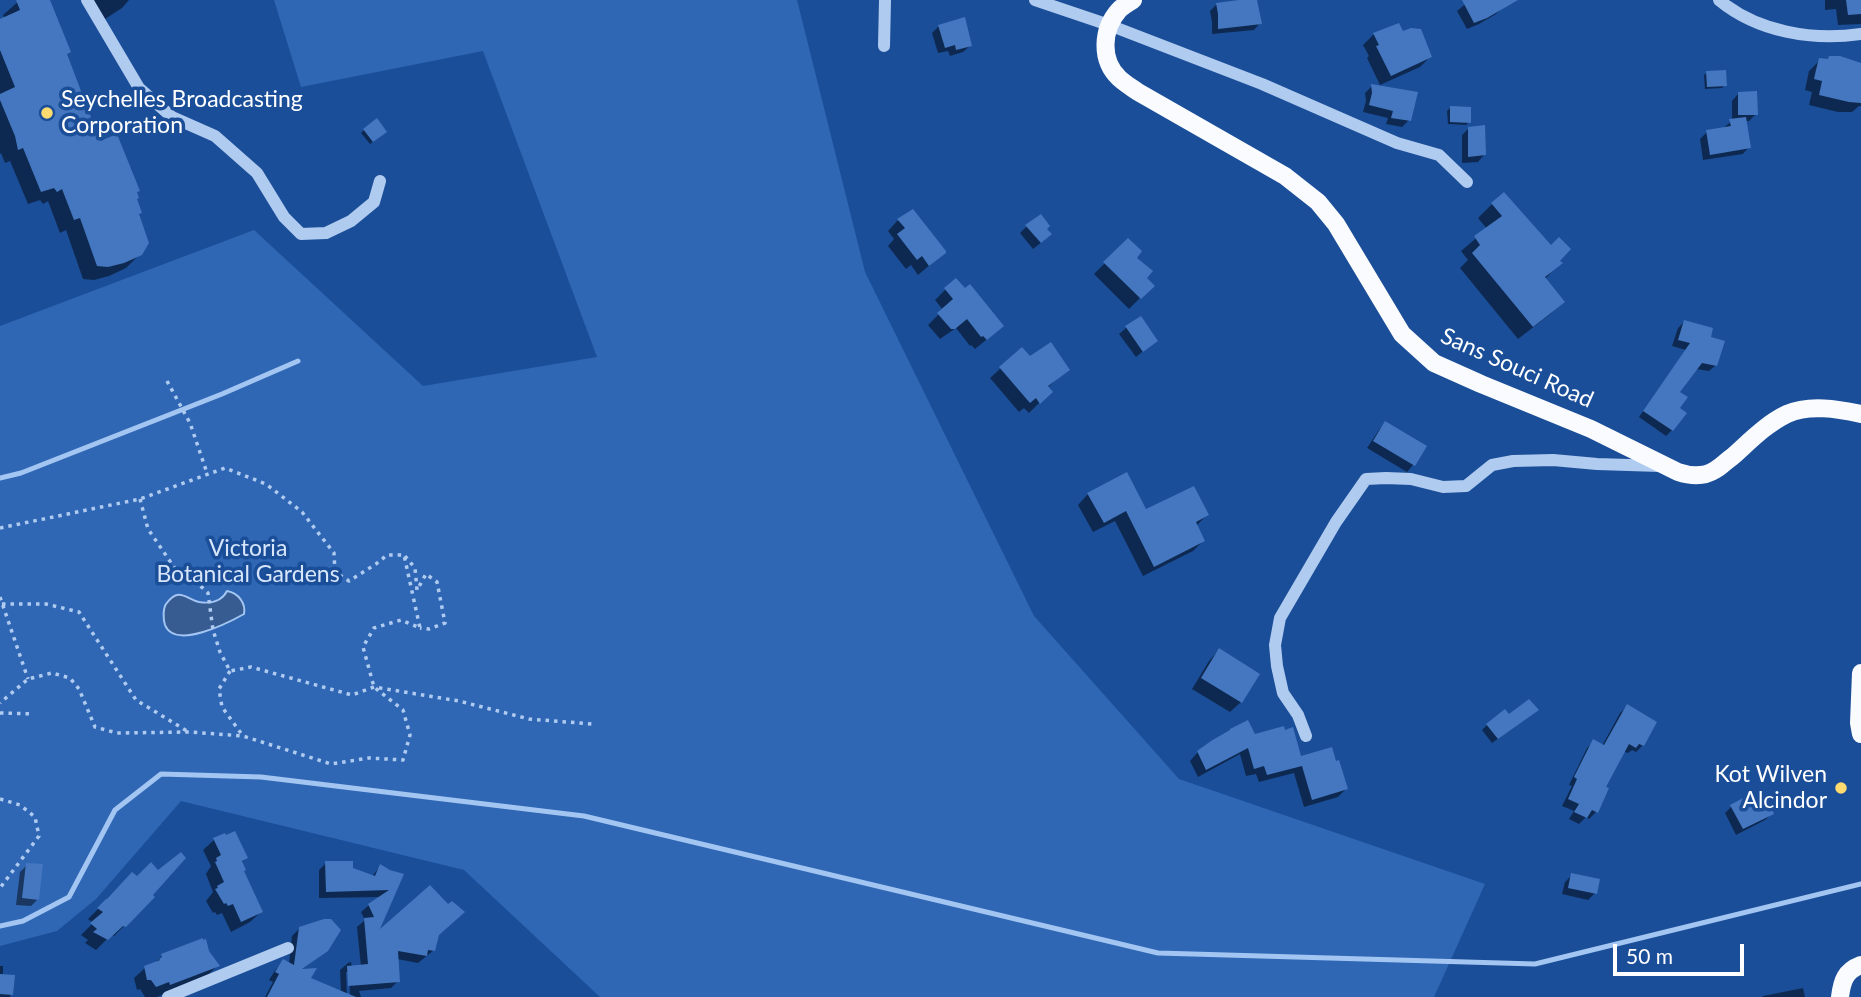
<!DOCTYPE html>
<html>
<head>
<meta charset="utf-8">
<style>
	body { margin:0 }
	#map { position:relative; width:1861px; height:997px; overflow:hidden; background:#1b4e98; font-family:Lato,sans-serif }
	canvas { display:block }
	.scale { position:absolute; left:1613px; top:944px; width:131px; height:32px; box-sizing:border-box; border:4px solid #fff; border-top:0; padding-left:9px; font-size:21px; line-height:24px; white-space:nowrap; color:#fff; -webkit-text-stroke:5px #1b4e98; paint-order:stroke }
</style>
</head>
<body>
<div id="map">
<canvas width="1861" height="997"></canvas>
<div class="scale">50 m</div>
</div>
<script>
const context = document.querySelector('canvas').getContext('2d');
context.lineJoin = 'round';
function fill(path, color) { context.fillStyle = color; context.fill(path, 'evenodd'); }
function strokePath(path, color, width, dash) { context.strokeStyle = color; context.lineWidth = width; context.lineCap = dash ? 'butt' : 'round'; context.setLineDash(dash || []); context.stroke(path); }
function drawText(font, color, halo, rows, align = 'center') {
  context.font = font + ' Lato,sans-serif'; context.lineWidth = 7; context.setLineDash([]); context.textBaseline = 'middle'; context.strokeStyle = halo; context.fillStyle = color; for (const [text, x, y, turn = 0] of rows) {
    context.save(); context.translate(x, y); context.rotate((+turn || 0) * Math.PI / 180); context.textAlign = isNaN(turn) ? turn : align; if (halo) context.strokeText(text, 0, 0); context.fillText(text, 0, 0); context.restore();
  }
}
const green = new Path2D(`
	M274 0H797L865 272 1034 616 1179 779 1485 884 1434 997H600L464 870 181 801 96 899 57 931 0 946V326L254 230 423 386 597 357 483 51 301 87Z`);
const water = new Path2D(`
	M227 591C239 593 246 604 244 614 228 623 175 650 165 625 163 619 163 609 166 604 179 586 186 599 199 602 211 604 222 601 227 591Z`);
const shadow = new Path2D(`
	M20 0H48L65 55 99 143 136 193 140 254 126 268 109 276 94 280 83 279 66 230 60 233 48 201 43 204 40 200 28 204 10 161 5 163 1 153 0 154V21L5 19 3 15Z
	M89 0H129L122 8 102 21Z
	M1255 0 1260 23 1254 30 1212 34V22L1210 11 1217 4Z
	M1470 0H1499L1502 8 1496 14 1479 24 1467 29 1457 11Z
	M1825 0H1861V24L1838 25 1836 9 1825 10Z
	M939 26 970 46 963 52 950 56 948 51 938 53 932 33Z
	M1402 33 1430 57 1420 67 1380 85 1367 58 1369 56 1363 45 1374 34Z
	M1820 60 1861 65V106H1859L1852 112H1838L1809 105 1812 92 1805 90 1809 71Z
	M1707 73 1725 85 1722 88 1705 89 1704 75Z
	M1372 86 1409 120 1402 127 1386 124 1388 118 1363 112 1366 101 1365 93Z
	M1738 94 1756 114 1749 121H1745L1749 147 1743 154 1703 160 1700 139 1707 132 1723 128 1732 121V101Z
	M1450 108 1469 122 1466 125 1448 124 1447 111Z
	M1469 128 1484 155 1478 162 1462 163V135Z
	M364 130 382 135 370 144 361 133Z
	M1492 204 1560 263 1545 279 1563 302 1549 315 1518 339 1460 268 1468 260 1461 251 1487 229 1478 218Z
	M912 211 944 253 918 275 911 265 906 269 888 246 894 239 888 231 898 220Z
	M1027 226 1043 241 1033 249 1020 233Z
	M1128 240 1135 258 1145 278 1152 286 1129 309 1094 274Z
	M946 289 991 336 975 349 971 345 970 346 956 328 940 339 928 325 943 310 935 300Z
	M1141 319 1156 341 1136 357 1119 334 1126 328Z
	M1684 322 1708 338 1716 365 1709 371 1696 369 1678 392 1677 409 1672 430 1666 436 1639 417 1686 350 1672 346 1678 328Z
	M1030 358 1067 370 1047 388 1050 392 1029 413 1024 408 1019 412 990 378 1001 368Z
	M1385 423 1425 447 1413 465 1407 472 1367 448 1379 430Z
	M1088 494 1146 512 1207 515 1196 526 1203 541 1193 551 1143 576 1115 521 1093 532 1078 505Z
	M1219 650 1241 702 1230 712 1192 689 1209 661Z
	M1627 707 1643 745 1636 752 1632 750 1628 753 1623 751 1604 788 1596 812 1589 819 1586 817 1579 824 1569 819 1574 811 1562 806 1572 786 1569 785 1587 748 1594 741 1602 746 1620 713Z
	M1531 715 1492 743 1482 730 1487 725 1508 716Z
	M1254 736 1300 758 1346 789 1338 797 1304 807 1294 773 1259 782 1256 774 1246 776 1240 754 1198 777 1190 761 1198 752Z
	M1732 806 1772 814 1765 820 1736 835 1725 813Z
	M224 835 246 858 241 863 242 872 261 912 250 922 231 932 222 913 217 915 215 912 213 913 206 901 213 892 206 874 211 866 203 850 214 840Z
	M326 863 372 877 380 866 402 875 375 935 437 936 434 950 418 963 397 959 398 981 391 988 359 991 361 997H350L349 972H346L347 997H265L273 982 269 980 276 969 284 962 289 964 292 936 300 928 327 949 319 957 299 971 308 979 341 992 340 970 348 963 351 962 352 967H361L357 927 365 920 361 912 369 905 382 897 319 898V870Z
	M27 865 38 899 31 906 16 905 20 872Z
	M158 872 150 895 153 897 114 936 111 935 96 950 85 943 88 940 81 935 93 923 88 919 106 901 137 878Z
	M1572 875 1595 893 1588 900 1562 894 1565 882Z
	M207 951 217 966 207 976 157 997H145L140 989 137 990 134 978 145 968 153 965 162 956Z
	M0 966H3V976L13 977 10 997H0Z
	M1803 988 1805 997H1762L1763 996Z`);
const stream = new Path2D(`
	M0 478 21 473 222 394 298 361
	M0 926 23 921 69 897 115 810 161 774 261 777 584 816 1158 953 1535 964 1861 884`);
const building = new Path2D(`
	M16 0H50L71 52 67 54 100 141 117 134 140 191 137 192 139 198 137 199 142 213 139 214 149 243 142 255 124 263 108 267 97 266 80 218 74 220 62 189 57 192 54 188 41 192 23 148 18 150 15 136 0 100V94L15 87 0 50V19L20 10Z
	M1239 0H1257L1262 24 1218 29V14L1216 3Z
	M1462 0H1518L1487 18 1474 23Z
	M1846 0H1861V14L1848 15Z
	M965 17 972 46 956 50 955 45 945 48 938 25Z
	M1399 23 1403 31 1411 28 1421 29 1432 57 1391 76 1376 46 1379 45 1373 33Z
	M1829 56H1840L1861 63V103L1849 102 1819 95 1822 81 1814 79 1816 70 1819 58 1828 59Z
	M1726 70 1727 86 1707 87 1706 71Z
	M1371 84 1418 92 1411 121 1391 118 1393 111 1369 105 1372 93Z
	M1757 91 1758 115H1738V92Z
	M1450 106 1471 107V123L1450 122Z
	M1746 117 1751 148 1710 155 1706 130 1731 126 1729 119Z
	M377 118 387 132 373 142 363 129Z
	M1485 125 1486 155 1468 157V127Z
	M1504 192 1551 245 1559 237 1571 249 1560 261 1563 263 1545 277 1565 302 1533 327 1472 253 1480 245 1474 236 1502 216 1491 203Z
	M913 209 946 251V253L929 266 922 256 917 260 897 234 905 228 897 219Z
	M1041 214 1050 226 1047 229 1052 234 1041 243 1025 225Z
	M1128 238 1142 251 1137 258 1153 271 1147 278 1155 286 1141 299 1103 262Z
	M956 278 965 288 970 284 1004 326 987 340 983 336 981 337 967 319 955 329H951L937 313 953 299 944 288Z
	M1141 316 1158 341 1143 352 1125 326Z
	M1684 320 1713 328 1711 337 1725 341 1717 366 1702 363 1680 392 1688 397 1680 408 1687 413 1673 431 1643 411 1690 343 1678 340Z
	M1051 342 1070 370 1048 386 1053 392 1040 404 1036 398 1030 403 999 367 1022 347 1030 356Z
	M1385 421 1427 446 1415 466 1373 441Z
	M1127 472 1146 509 1194 486 1209 515 1196 522 1205 541 1154 567 1126 511 1104 523 1087 493Z
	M1219 648 1260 674 1242 703 1201 678Z
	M1529 699 1539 710 1498 739 1486 724 1505 709 1509 714Z
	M1627 704 1657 722 1644 746 1639 744 1636 748 1629 744 1606 787 1609 788 1598 813 1592 810 1587 818 1574 812 1579 804 1568 799 1577 779 1574 777 1593 739 1604 745Z
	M1248 720 1255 734 1284 726 1285 730 1293 727 1301 756 1332 747 1336 761 1339 760 1348 789 1312 800 1302 766 1267 775 1264 766 1254 769 1248 748 1206 770 1197 751 1211 741 1230 730V729Z
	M1764 791 1774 814 1743 829 1730 805 1747 796 1749 798Z
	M235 831 248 858 242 861 246 870 244 871 263 912 241 922 233 904 228 906 226 903 224 904 215 889 218 888 217 886 224 882 215 862 217 861 216 858 221 855 213 838 225 833 226 835Z
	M181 852 186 858 153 895 155 897 126 927 123 926 108 940 93 932 97 929 90 923 103 912 97 908 106 899H107L132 872 137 876 151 862 158 870Z
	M325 861H353V868L375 876 380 864 390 870 404 874 380 929 430 885 448 904 452 901 465 912 439 935 435 951 428 950 427 956 398 951 400 982 348 986 347 966 368 964 364 918 374 917 368 904 389 890 326 892Z
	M26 863 43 864 39 900 22 898Z
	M1571 873 1600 879 1597 894 1568 888Z
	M324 919H331L341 930 328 951 302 969 317 968 311 978 356 997H267L279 974 275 972 283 959 294 965 299 927Z
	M203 938V940L206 939 209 951 220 966 170 985 169 982 156 987 151 980H147L144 966 160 960 159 959 162 957 161 954Z
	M0 974 15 975 13 995 0 994Z`);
const path = new Path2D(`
	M167 381 190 423 207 473
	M140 499 148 529 176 570 192 578 208 593 213 630 220 652 230 671 251 667 352 695 374 687 459 701 529 719 592 724
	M0 528 140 499 225 468 266 484 302 512 334 553 335 572 349 581 376 564 387 555H404L420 628 401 620 374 628 363 647 374 687 403 710 410 735 403 760 369 758 331 764 243 736 189 732 117 733 95 727 79 689 70 678 52 673 28 679 0 703
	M405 556 415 568 417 590 426 574 437 582 445 623 429 629 420 628
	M0 597 28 679
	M2 604H46L79 612 136 700 187 731
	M230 671 219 689 222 707 243 736
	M0 713 34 714
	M0 799 20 805 35 817 39 836 0 888`);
const minor = new Path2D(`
	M87 0 139 88 172 117 215 136 257 173 284 217 301 234 326 233 351 221 374 202 380 181
	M1035 0 1109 25 1262 84 1397 143 1439 155 1467 182
	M1719 0C1758 32 1812 41 1861 34
	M884 46 885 0
	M1306 736 1298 715 1283 693 1277 666 1275 645 1280 618 1336 522 1366 479 1386 478 1411 479 1443 487 1466 486 1492 465 1513 461 1553 460 1597 464 1660 466
	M168 997 288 948`);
const major = new Path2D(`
	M1133 0C1128 3 1123 6 1119 10 1102 29 1100 60 1119 78 1124 83 1131 87 1138 92L1285 176 1318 202 1336 224 1402 334 1434 363 1481 384 1591 429 1678 472C1690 476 1704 477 1715 470 1721 467 1726 461 1732 457 1749 442 1766 424 1787 414 1809 404 1838 409 1861 414
	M1861 673 1859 723 1861 734
	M1840 997C1842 981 1845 971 1861 965`);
const markers = [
	[47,113,7,"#ffda6f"],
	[1841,788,7,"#ffda6f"]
];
const poiNames = [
	["Seychelles Broadcasting",61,100],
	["Corporation",61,126],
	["Kot Wilven",1827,775,"right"],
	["Alcindor",1827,801,"right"]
];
const streetNames = [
	["Sans Souci Road",1517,368,24]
];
const parkNames = [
	["Victoria",248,549],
	["Botanical Gardens",248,575]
];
fill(green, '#2f67b5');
fill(water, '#375c92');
strokePath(water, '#a3c5f2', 2);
fill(shadow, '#0007');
strokePath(stream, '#a3c5f2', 5);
fill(building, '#4477bf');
strokePath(path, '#b0cbf0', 3.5, [3.5, 5]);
strokePath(minor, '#b0cbf0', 12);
strokePath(major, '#f9fbff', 18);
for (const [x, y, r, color] of markers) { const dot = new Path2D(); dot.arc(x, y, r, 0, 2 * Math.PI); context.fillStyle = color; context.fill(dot); strokePath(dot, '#1b4e98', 2.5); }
drawText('23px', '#fff', '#1b4e98', poiNames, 'left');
drawText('23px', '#fff', '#1b4e98', streetNames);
drawText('23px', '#d7e6fb', '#1b4e98', parkNames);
</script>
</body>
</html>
